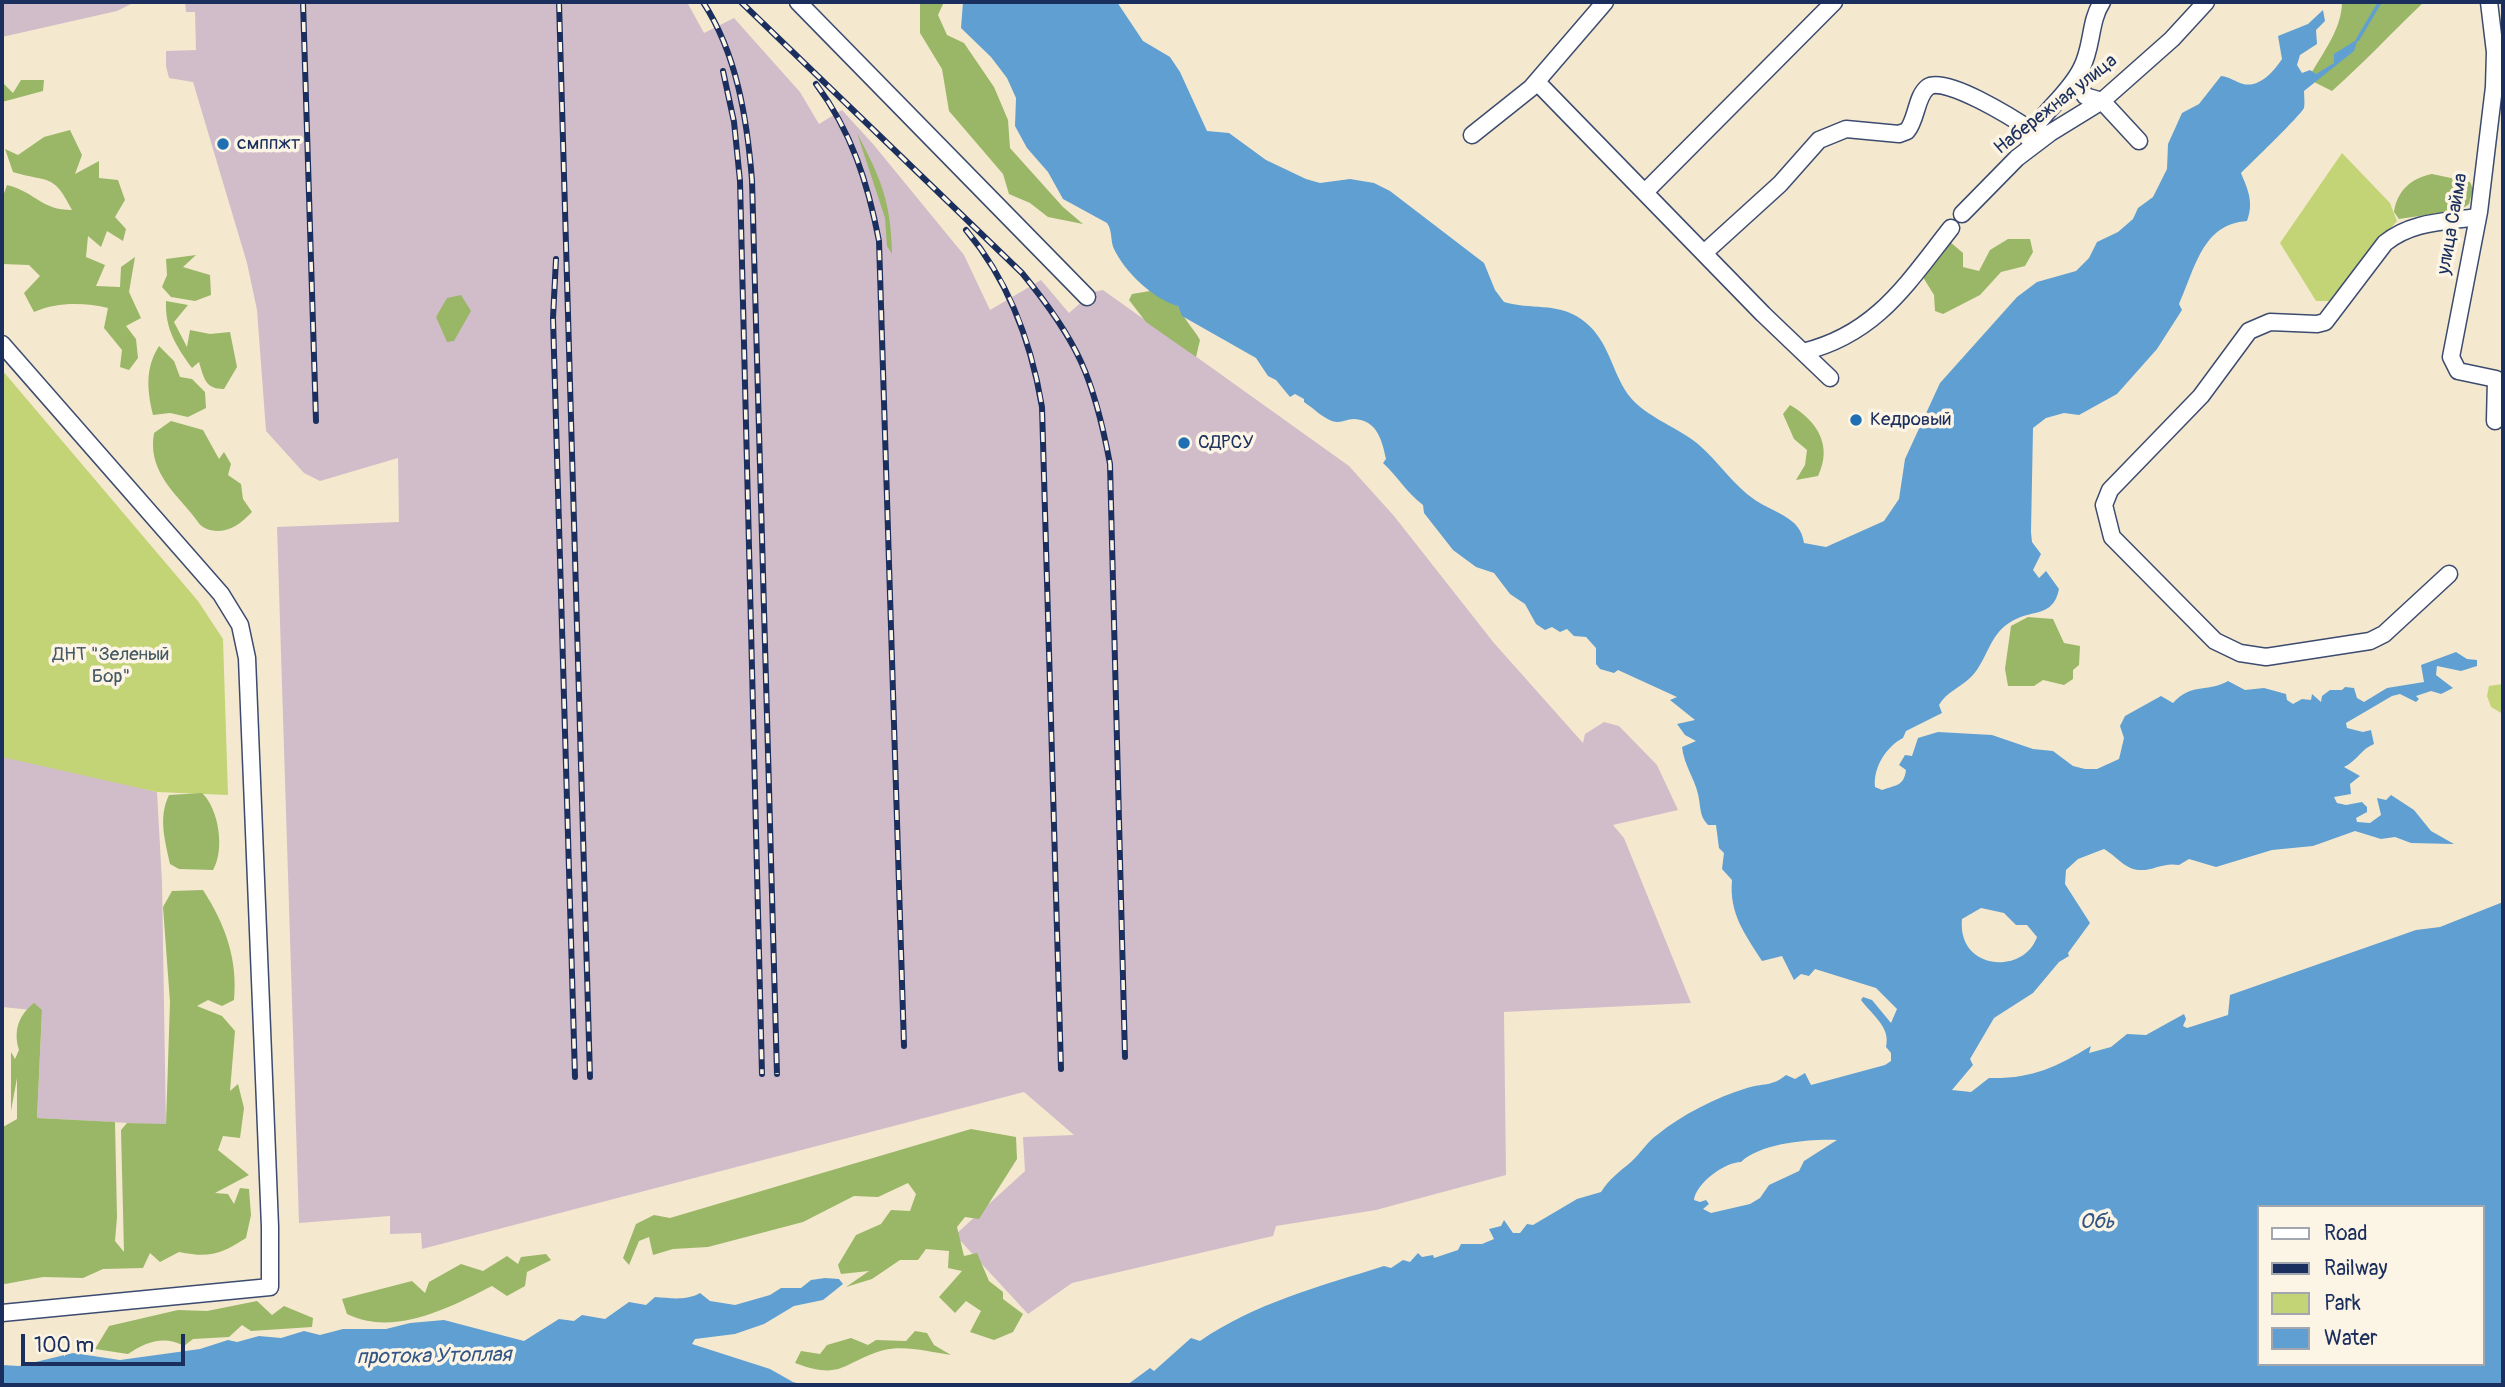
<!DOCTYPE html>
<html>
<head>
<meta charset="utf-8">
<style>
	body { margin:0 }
	#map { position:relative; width:2505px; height:1387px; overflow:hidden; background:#f4e9cf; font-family:Pangolin,sans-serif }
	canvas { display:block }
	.frame { position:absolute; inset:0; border:4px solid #1b2f5e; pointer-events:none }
	.legend { position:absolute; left:2257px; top:1205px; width:228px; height:161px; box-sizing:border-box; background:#fcf5e5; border:2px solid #a2a6af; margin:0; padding:9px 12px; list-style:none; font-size:21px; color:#1b2f5e }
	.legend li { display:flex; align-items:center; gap:14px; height:35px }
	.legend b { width:35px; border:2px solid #a2a6af }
	.scale { position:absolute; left:21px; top:1334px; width:164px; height:32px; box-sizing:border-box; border:4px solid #1b2f5e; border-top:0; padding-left:9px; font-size:21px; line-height:24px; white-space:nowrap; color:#1b2f5e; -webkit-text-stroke:5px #fcf5e5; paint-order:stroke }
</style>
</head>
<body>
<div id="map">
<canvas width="2505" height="1387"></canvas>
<div class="frame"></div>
<ul class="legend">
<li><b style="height:9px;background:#fff"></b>Road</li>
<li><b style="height:9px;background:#1b2f5e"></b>Railway</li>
<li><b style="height:19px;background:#c3d476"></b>Park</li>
<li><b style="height:19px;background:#609fd2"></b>Water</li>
</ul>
<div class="scale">100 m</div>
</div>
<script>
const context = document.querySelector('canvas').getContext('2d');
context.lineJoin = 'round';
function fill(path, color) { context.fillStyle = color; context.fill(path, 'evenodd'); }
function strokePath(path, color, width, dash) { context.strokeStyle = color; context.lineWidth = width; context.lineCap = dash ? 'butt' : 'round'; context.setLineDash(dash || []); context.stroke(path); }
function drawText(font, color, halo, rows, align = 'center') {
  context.font = font + ' Pangolin,sans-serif'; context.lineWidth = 7; context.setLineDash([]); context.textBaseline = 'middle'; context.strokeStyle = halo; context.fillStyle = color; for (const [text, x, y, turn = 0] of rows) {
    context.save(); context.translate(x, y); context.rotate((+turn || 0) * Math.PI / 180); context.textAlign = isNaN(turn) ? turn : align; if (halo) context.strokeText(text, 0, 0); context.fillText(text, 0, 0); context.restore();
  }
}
const industrial = new Path2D(`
	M2 2H135L117 11 2 37Z
	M185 2H687L704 33 734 18 800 92 819 124 842 110 873 144 964 255 990 310 1041 280 1069 313 1093 292 1103 290 1349 466 1394 516 1494 643 1583 743 1585 734 1604 722 1619 726 1657 765 1678 810 1613 825 1624 838 1691 1003 1504 1012 1506 1175 1376 1210 1276 1226 1273 1236 1072 1283 1028 1314 955 1235 1025 1171 1023 1137 1074 1135 1024 1092 422 1249 421 1233 390 1234V1216L299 1223 277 527 399 522 398 458 320 481 304 473 266 431 257 310 247 263 193 82 169 78 166 66V51L196 50 195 12H186Z
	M10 756 157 792 162 882 166 1125 37 1118 42 1011 2 1007V757Z`);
const green = new Path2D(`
	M2342 153 2390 203 2397 221 2329 301H2316L2280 243Z
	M2 370 198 601 223 639 228 795 157 792 2 757Z
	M2503 684V714L2491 707 2487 696 2489 686Z`);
const forest = new Path2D(`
	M920 2H944L938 15 947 35 964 43 994 87 1008 120 1010 148 1063 207 1083 224 1048 217 1030 203 1009 194 1003 174 949 111 942 69 920 33Z
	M2342 2H2424C2393 31 2364 63 2332 91L2308 79C2321 55 2342 30 2342 2Z
	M21 80H44L43 91 2 102V82L13 93Z
	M70 130 82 155 75 174 99 161V178L118 180 125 200 115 217 126 229 123 241 107 231 101 247 88 236 86 257 105 265 96 286 120 287 121 267 135 257 129 292 141 318 126 326 136 339 138 358 129 370 120 367 122 350 104 328 108 308C85 302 55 302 34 312L24 293 40 276 29 265 2 264V199L7 185C37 193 41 210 72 210 53 172 48 183 13 172L5 149 18 155 44 137Z
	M857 133C881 179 891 201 892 254L887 246 885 218Z
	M2432 174 2470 182 2473 189 2469 204 2460 210 2399 219 2394 212C2397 191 2411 178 2432 174Z
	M2008 239H2030L2033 252 2025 266 2001 272 1980 295 1943 314 1935 311 1934 295 1921 274 1949 241 1963 253V267L1979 271 1990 250Z
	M196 255 183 267 210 275 211 295 195 301 171 297 162 287 167 275 166 259Z
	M1150 291 1178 306C1183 318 1193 328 1200 340L1196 357 1146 322 1129 300 1132 294Z
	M461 295 471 311 454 341 447 342 436 317 447 298Z
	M166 301 188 305 174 322 187 347 190 330 210 334 230 332 237 367 224 389C205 389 204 378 199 362L192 368C176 346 165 329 166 301Z
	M159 346 174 361 180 377 192 379 205 392 206 408 188 417 170 413 153 415C147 390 145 368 159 346Z
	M1790 405C1817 421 1833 445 1818 476L1796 480 1805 465 1807 450 1794 439 1783 414Z
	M171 421 203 430 219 459 224 452 231 464 228 475 241 484 243 499 252 512C240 524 229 534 210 530 199 527 198 521 191 513 170 488 148 468 154 433Z
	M2028 617 2053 619 2064 643 2080 646 2079 665 2073 670V679L2064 685 2043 680 2034 686H2008L2005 669 2011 626Z
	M202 793C219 809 225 850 213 870L179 869 170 864C165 840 158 818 169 795Z
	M203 890C225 924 238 959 234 1000L222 1006 208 1000 197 1006 222 1016 235 1031 230 1091 238 1084 244 1108 240 1138 223 1136 218 1150 249 1175 215 1193 228 1194 234 1204 240 1188 249 1189 251 1215 246 1238C220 1255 209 1258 179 1252L160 1262 150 1253 143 1268 103 1269 83 1278 43 1277 5 1284 2 1282V1122L3 1127 17 1119V1078L11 1111V1052L15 1059 19 1050C13 1030 19 1015 34 1003L42 1010 37 1118 115 1122 117 1217 115 1241 124 1252 121 1130 127 1123 166 1124 170 1002 163 907 172 891Z
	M971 1129 1016 1137 1017 1159 979 1219 965 1217 957 1227 964 1256 977 1253 989 1281 1003 1292V1299L1023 1314 1013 1332 994 1340 970 1332 981 1311 966 1301 955 1313 939 1297 962 1271 948 1268 949 1251 926 1249 918 1260H900L872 1279 846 1287 869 1271 841 1274 838 1265 856 1235 881 1224 891 1210 910 1211 916 1194 908 1183 878 1197 854 1196 803 1222 708 1247 673 1249 653 1255 649 1237 639 1241 629 1265 623 1258 636 1224 654 1215 670 1218Z
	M546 1254 551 1260 527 1272 525 1286 507 1296 492 1286C449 1308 394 1337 347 1314L342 1299 412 1281 425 1293 429 1282 461 1264 483 1271 507 1256 518 1264 521 1257Z
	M257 1301 272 1315 284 1306 313 1318 312 1327 251 1331 242 1325 229 1337 193 1339 184 1346C164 1335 146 1342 128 1354L95 1349 109 1326 178 1310 207 1311Z
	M915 1331 927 1333 934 1345 951 1355C931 1352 904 1345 884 1350 842 1362 843 1381 795 1363L801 1351 820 1354 827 1345 851 1338 868 1345 876 1340 906 1341Z`);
const water = new Path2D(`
	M963 2H1117L1143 41 1170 57 1180 72 1207 131 1229 133 1266 160 1306 179 1320 183 1350 179 1374 183 1390 191 1484 263 1495 290 1504 302C1530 310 1557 302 1581 319 1607 337 1610 365 1625 390 1641 416 1675 425 1698 444 1718 461 1733 485 1755 500 1774 513 1801 517 1804 543L1826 547 1884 521 1899 499 1905 459 1940 383 2017 297 2037 282 2076 271 2089 258 2097 242 2118 232 2133 219 2138 208 2153 197 2167 169 2168 144 2182 113 2199 104 2221 76C2231 77 2235 82 2243 84 2260 88 2274 71 2282 59L2278 36 2308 24 2323 10 2325 21 2316 30 2317 44 2300 55 2297 65 2302 73 2310 70 2316 74 2334 63V54L2358 39 2354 51 2304 91C2304 96 2305 103 2304 108 2300 116 2251 163 2241 173 2248 190 2254 202 2247 221 2202 224 2195 269 2179 304L2182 310 2157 349 2117 394 2079 415 2064 413 2046 418 2033 428 2031 532 2032 542 2041 554 2033 570 2039 578 2046 571 2059 589C2053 619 2031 608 2009 623 1989 636 1987 660 1972 676 1962 687 1946 692 1939 705L1942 713 1906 731 1903 738C1887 746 1873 767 1875 787L1882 790C1896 785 1904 786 1906 770L1899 765 1905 755 1912 756 1918 738 1938 732 1992 735 2033 749 2053 751 2073 766 2085 769H2097L2119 759 2124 738 2120 726 2125 716 2161 696 2173 703C2192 682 2207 693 2228 681L2245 690 2264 688 2286 694 2287 700 2293 704 2302 699 2311 700 2312 694 2321 702 2322 696 2330 690H2342L2345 687 2354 688 2357 698 2364 702 2387 688 2424 682 2421 665 2456 652 2467 659 2477 660V666L2461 671 2437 666 2436 675 2453 688 2441 694 2431 691 2416 696 2419 699 2416 702 2400 694 2392 696 2346 723 2347 728 2363 732 2371 730 2374 744C2361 749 2357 761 2344 767L2360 776 2350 784 2351 794 2334 797 2337 803 2346 805 2362 802 2367 807V812L2356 818 2357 822 2370 823 2381 815 2377 798 2386 800 2391 795 2414 810 2431 831 2454 844 2411 843 2395 837 2381 839 2355 831 2313 846 2272 850 2216 867 2189 859 2179 865C2163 862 2153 871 2139 870 2126 870 2115 855 2104 849L2078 859 2066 870 2065 884 2090 923 2068 953 2069 956 2059 962 2033 993 1994 1018 1970 1059 1973 1065 1952 1090 1971 1092 1989 1078C2031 1079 2055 1068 2091 1046L2089 1053 2111 1047 2127 1034 2146 1035 2184 1014 2186 1019 2183 1026 2187 1028 2228 1015 2230 995 2416 930 2440 927 2503 902V1385H1127L1150 1368 1154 1371 1191 1338 1200 1341C1255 1303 1321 1286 1384 1266L1391 1268 1403 1260 1410 1262 1418 1253 1422 1257 1433 1255 1434 1258 1458 1250 1461 1244H1482L1494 1239 1489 1229 1501 1226 1504 1220 1513 1233H1520L1527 1224 1533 1225 1577 1199 1601 1192C1609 1179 1619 1172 1631 1162 1640 1154 1647 1142 1657 1135 1683 1114 1715 1098 1747 1088 1762 1083 1772 1087 1786 1075L1795 1079 1805 1073 1811 1085 1885 1065 1891 1061V1053L1886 1047C1891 1027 1872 1015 1861 1000L1863 997 1872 1000 1891 1023 1897 1009 1876 988 1815 969 1809 976 1801 974 1794 980 1782 956 1762 961C1745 934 1729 914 1732 880L1722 869 1724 853 1719 848 1716 825H1708C1699 816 1701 807 1698 794 1694 777 1684 765 1682 747L1696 741 1685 735 1677 724 1695 720 1670 700 1677 697 1618 670 1614 673 1600 669 1596 664V648L1586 637 1574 636 1567 629 1560 632 1552 627 1545 630 1536 624 1525 604 1510 594 1494 573 1476 567 1453 550 1424 513 1423 505C1407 493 1398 477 1383 463L1386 459C1382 440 1377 420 1354 419 1345 419 1342 424 1332 421 1323 418 1313 408 1304 402V399L1295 394 1290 397 1276 380 1268 376 1256 358 1182 316 1178 306C1153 299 1125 272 1114 249 1110 241 1113 232 1107 223L1063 199 1048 172 1027 148 1015 126 1016 98 1007 78 991 57 961 28ZM1981 908 2004 913 2016 925H2027L2037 937C2024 975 1957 971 1962 919ZM1837 1140 1804 1161 1799 1171 1769 1185 1760 1198 1750 1204 1711 1213 1703 1209 1709 1204 1706 1200 1700 1202 1694 1200C1696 1183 1725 1162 1741 1162 1761 1143 1810 1139 1837 1140ZM2258 1207H2482V1364H2258Z
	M825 1278 839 1279 843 1284 823 1300 794 1306 764 1324 735 1334 695 1339 692 1344 770 1369 793 1382 805 1385H2V1365L19 1366 73 1353 120 1360 200 1349 228 1340 237 1342 259 1336 281 1338 304 1331 320 1335 343 1329H386L410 1323 444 1320 524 1341 559 1319 574 1321 582 1315 605 1319 629 1302 646 1305 655 1297C670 1298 686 1301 700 1293L710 1301 735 1305 770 1295 781 1288H801L811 1280Z`);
const stream = new Path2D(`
	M2358 39 2380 2`);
const minor = new Path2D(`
	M798 2 1087 297
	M2489 2 2495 52 2494 87 2479 212 2451 357 2458 371 2496 379 2495 421
	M2076 78 2085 96 2102 101 2139 141
	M1537 82 1763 314 1830 378
	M1472 135 1531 88 1605 2
	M2028 138C2042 112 2068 95 2081 69 2093 47 2089 22 2102 2
	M1646 191 1834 2
	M1962 214 2017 158 2050 133 2102 101 2172 39 2206 2
	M1704 253 1780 184 1819 140 1846 129 1899 134 1907 131C1917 119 1916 96 1928 87 1945 75 2016 120 2032 131
	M2 344 221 594 240 625 247 658 270 1227V1287L2 1313
	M1803 352C1876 334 1906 285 1951 228
	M2449 574 2384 634 2370 641 2266 657 2240 653 2215 641 2112 537 2104 505 2110 490 2201 396 2249 331 2270 322 2317 324 2325 322 2385 243C2412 221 2445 222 2477 217`);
const rail = new Path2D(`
	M303 2 316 421
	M559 2 590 1077
	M703 2C737 54 747 119 752 180L777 1074
	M741 2 1022 273C1078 341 1094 378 1110 464L1125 1057
	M723 71 734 122 740 181 762 1074
	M816 84C852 132 868 184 879 241L904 1046
	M966 230C1009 281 1031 341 1042 407L1061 1069
	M556 259 553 318 575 1077`);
const markers = [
	[223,144,7,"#1f6fb2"],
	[1856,420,7,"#1f6fb2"],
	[1184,443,7,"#1f6fb2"]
];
const streetNames = [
	["Набережная улица",2056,105,-38],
	["улица Сайма",2453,224,-80]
];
const poiNames = [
	["смппжт",237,144],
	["Кедровый",1870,420],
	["СДРСУ",1198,443]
];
const parkNames = [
	["ДНТ \"Зеленый",111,655],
	["Бор\"",111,677]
];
const waterNames = [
	["Обь",2097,1223],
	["протока Утоплая",434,1357,-1]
];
fill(industrial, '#d1bdc9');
fill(green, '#c3d476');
fill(forest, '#9ab667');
fill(water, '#609fd2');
strokePath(stream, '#609fd2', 3.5);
strokePath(minor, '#3c4b6f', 19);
strokePath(minor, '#fff', 16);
strokePath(rail, '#1b2f5e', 6);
strokePath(rail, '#fcf5e5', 3.5, [10]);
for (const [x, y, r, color] of markers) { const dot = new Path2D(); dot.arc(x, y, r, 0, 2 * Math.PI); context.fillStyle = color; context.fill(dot); strokePath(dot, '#fcf5e5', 2.5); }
drawText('19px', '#1b2f5e', '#fcf5e5', streetNames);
drawText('19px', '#1b2f5e', '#fcf5e5', poiNames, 'left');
drawText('19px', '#455864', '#fcf5e5', parkNames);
drawText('italic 21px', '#335687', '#fcf5e5', waterNames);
</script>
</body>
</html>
